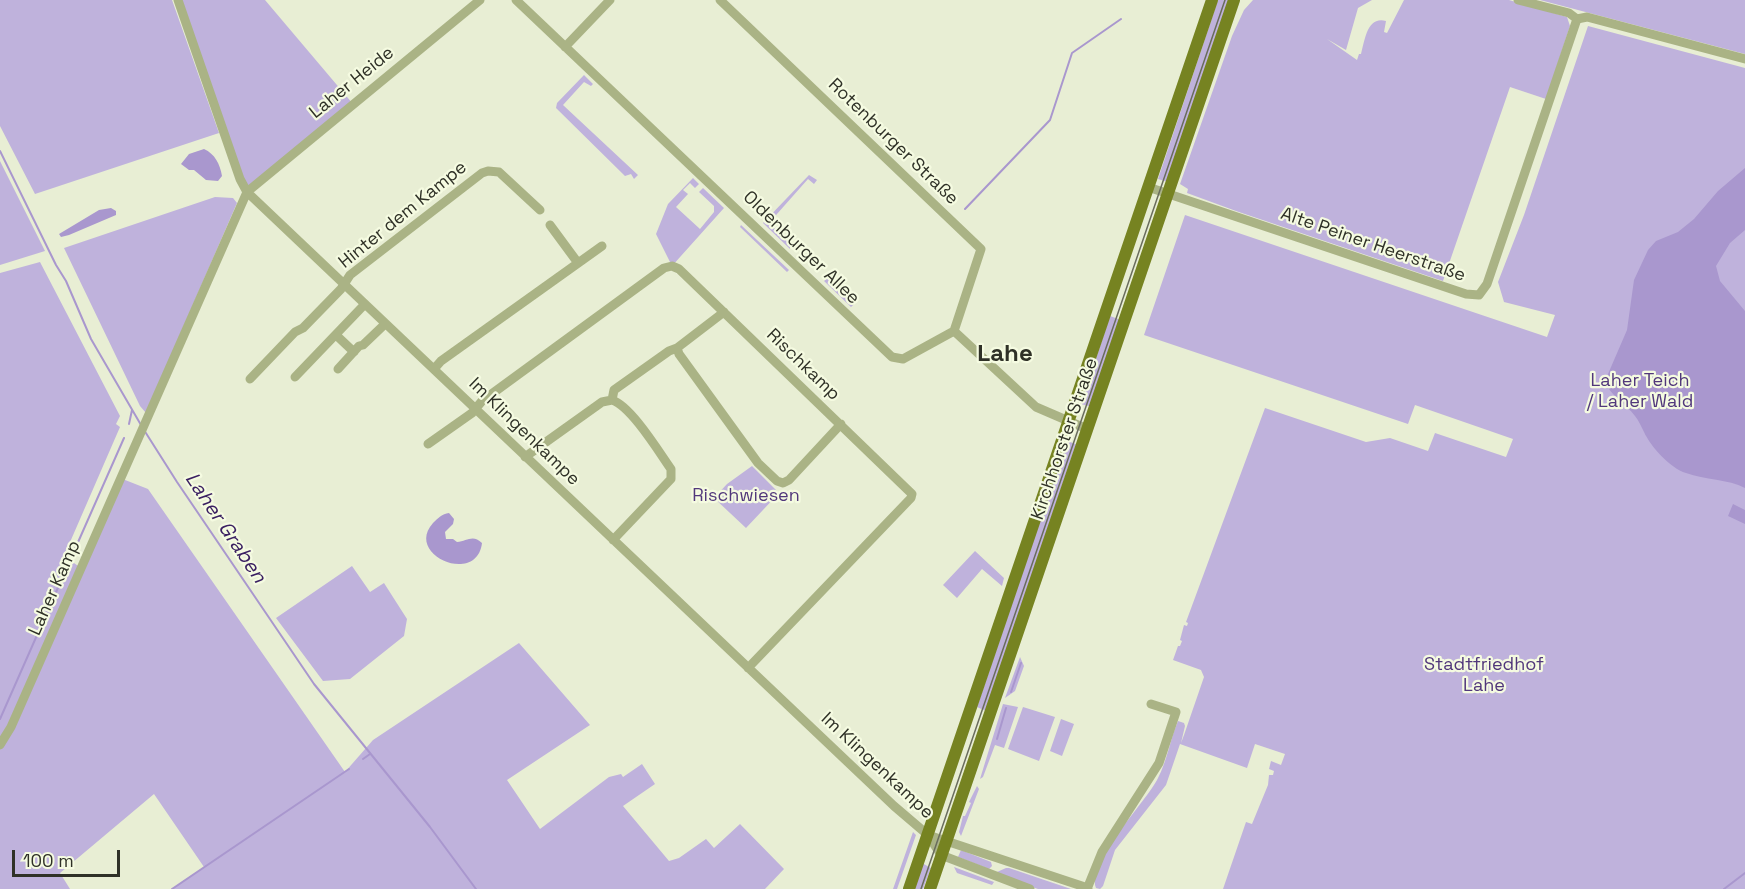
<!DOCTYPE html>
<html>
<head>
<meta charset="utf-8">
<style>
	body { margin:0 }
	#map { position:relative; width:1745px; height:889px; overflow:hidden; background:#e8eed4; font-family:"Space Grotesk",sans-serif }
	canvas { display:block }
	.scale { position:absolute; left:12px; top:850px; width:108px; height:27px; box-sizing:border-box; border:3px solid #2f3127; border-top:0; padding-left:8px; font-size:18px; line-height:21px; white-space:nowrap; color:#2f3127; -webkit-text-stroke:4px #f5fbe1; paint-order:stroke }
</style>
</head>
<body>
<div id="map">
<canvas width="1745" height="889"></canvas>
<div class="scale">100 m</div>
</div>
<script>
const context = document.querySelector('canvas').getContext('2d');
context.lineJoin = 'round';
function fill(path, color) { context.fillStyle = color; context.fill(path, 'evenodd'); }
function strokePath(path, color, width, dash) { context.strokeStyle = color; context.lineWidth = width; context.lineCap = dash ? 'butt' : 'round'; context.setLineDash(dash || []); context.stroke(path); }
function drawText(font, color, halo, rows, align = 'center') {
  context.font = font + ' "Space Grotesk",sans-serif'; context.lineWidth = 4.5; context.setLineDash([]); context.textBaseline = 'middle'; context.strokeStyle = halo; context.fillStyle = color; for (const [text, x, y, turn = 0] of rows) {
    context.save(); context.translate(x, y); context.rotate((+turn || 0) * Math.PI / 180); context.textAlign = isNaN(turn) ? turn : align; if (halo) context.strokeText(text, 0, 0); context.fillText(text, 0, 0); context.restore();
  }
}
const green = new Path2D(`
	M0 0H172L219 133 35 194 0 126Z
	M181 0H265L353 104 247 192Z
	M1218 0H1229L1168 182 1158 179Z
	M1253 0H1372L1358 8 1346 50 1327 39 1357 60 1359 54H1361C1365 40 1367 16 1386 21L1384 32 1387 33 1404 0H1509L1567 17 1570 26 1546 99 1510 87 1443 281 1236 211 1187 193 1188 189 1180 184 1232 36 1244 10Z
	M1540 0H1745V54Z
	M1588 26 1745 68V889H1223L1246 822 1252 824 1268 785 1269 775H1273L1274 771 1269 769 1271 761 1281 765 1285 754 1255 744 1247 768 1180 744 1166 785 1115 850 1103 886 1100 889 1096 888C1087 860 1146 803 1158 778 1167 761 1170 740 1178 721L1184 723 1185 726 1181 743 1184 735 1204 677 1201 670 1173 660 1178 646H1180L1182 641 1180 640 1184 625 1187 626 1188 623 1186 622 1265 408 1366 442 1390 438 1428 451 1435 433 1506 457 1513 439 1415 405 1408 424 1144 335 1185 215 1547 337 1555 315 1504 302 1498 282 1524 215Z
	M584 75 593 84 591 86 584 82 563 105 638 175 634 179 631 174 625 176 556 108 557 103Z
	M0 161 45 251 0 265Z
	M809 175 817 180 814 184 808 179 769 223 790 244V249L763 223Z
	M693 178 699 184 695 188 690 183 683 190 688 194 676 207 700 229 714 212V206L699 192 703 188 724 208 672 266 656 234 668 204Z
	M215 197 233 198 237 203 146 413 140 406 64 248Z
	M741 225 789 270 787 272 740 227Z
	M40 262 120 416 116 424 120 427 64 556 81 568 120 478 148 489 345 772 373 740 519 643 590 725 507 780 540 829 609 777 621 774 623 777 642 764 655 784 623 806 669 861 679 858 706 839 714 848 740 824 784 869 765 889H172L204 867 154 794 60 873 70 889H0V273Z
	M828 278 854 304 851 307 824 281Z
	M1110 316 1121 320 1092 407 1081 404Z
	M1067 441 1076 444 986 711 977 707Z
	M752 466 779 493 746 528 714 498 727 484Z
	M975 551 1004 578 1002 586 982 569 957 598 943 585Z
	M352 566 370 592 384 583 407 619 404 636 350 679 323 681 276 618Z
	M1020 657 1024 666 1015 691 1005 698Z
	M1003 704 1018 707 1004 748 995 745 983 777 980 779Z
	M1023 707 1055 717 1039 761 1008 749Z
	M1061 719 1074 724 1062 756 1050 751Z
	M977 786 979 789 961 836 959 832 963 816H965L971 803 969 802Z
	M913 832 916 835 897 889H893Z
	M961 850 991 862 992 866 989 869 958 857Z
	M922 863 931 868 923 889H913Z
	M954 867 994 882 992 885 957 873Z
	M1006 868H1009L1071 889H1038L998 876 997 872Z`);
const water = new Path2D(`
	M204 149C215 154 220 164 222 176L218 181 206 180 194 170H189L181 164 189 154Z
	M1745 168V230L1730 243 1716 266 1720 281 1745 311V488C1728 479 1705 480 1686 473 1670 468 1651 447 1644 432 1641 426 1639 421 1635 416 1626 404 1614 398 1607 386L1608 374 1627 330 1634 280 1648 250 1656 241 1678 232 1694 219 1718 191Z
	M111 208 116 211V215L69 235 61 237 59 234 99 210Z
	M1733 504 1745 510V524L1728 516Z
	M449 513 454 519 453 524 445 532 446 539H453L457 542C467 541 473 534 482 543 477 586 404 555 433 523 438 518 442 514 449 513Z`);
const stream = new Path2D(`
	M0 151 56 265 66 281 91 339 141 425
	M965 209 1050 120 1072 53 1121 19
	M129 424 132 410
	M144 430 177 482 314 684 430 827 476 889
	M1011 692 1021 663
	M0 719 124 438
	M997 739 1006 708
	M363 759 370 754
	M172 889 349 769
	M1724 889 1745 873`);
const minor = new Path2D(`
	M178 0 240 179 247 192 894 806 928 835 941 855 1030 889
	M516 0 892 357 903 359 954 331
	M720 0 981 249 954 331
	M1518 0 1569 13 1577 19 1587 17 1745 59
	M565 47 610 0
	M1148 187 1466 294 1479 295 1487 284 1577 19
	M550 225 578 263
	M954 331 1036 407 1087 429
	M336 335 354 352
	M677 348 679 354 758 463 777 481 783 483 789 480 841 424
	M338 369 359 346 363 345 385 324
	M434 369 441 361 602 246
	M295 377 365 304
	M250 379 295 332 303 328 341 289 350 275 482 173 488 171 499 172 540 210
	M612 400 614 390 669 351 677 348 724 312
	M428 444 472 413 482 401 664 268 672 266 679 269 912 494 911 498 748 668
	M525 457 602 402 612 400C631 406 659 452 671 469V479L613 540
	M0 745 11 727 247 192 480 0
	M928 835 1088 888
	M1087 889 1102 852 1159 763 1176 712 1151 704`);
const major = new Path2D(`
	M909 889 1212 0
	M930 889 1234 0`);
const tram = new Path2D(`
	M921 889 1225 0`);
const streetNames = [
	["Laher Heide",352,83,-39],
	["Rotenburger Straße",893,142,44],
	["Hinter dem Kampe",403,215,-39],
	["Alte Peiner Heerstraße",1373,245,19],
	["Oldenburger Allee",801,248,44],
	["Rischkamp",803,365,44],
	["Im Klingenkampe",524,432,44],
	["Kirchhorster Straße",1065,439,-71],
	["Laher Kamp",55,588,-66],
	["Im Klingenkampe",877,766,43]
];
const parkNames = [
	["Laher Teich",1640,381],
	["/ Laher Wald",1640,402],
	["Rischwiesen",746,496],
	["Stadtfriedhof",1484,665],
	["Lahe",1484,686]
];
const waterNames = [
	["Laher Graben",225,528,56]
];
const districtNames = [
	["Lahe",1005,354]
];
fill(green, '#bfb2dc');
fill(water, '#a997ce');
strokePath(stream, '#a997ce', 2);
strokePath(minor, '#aab385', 9);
strokePath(major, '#768321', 12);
strokePath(tram, '#696c5d', 1.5);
drawText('18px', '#2f3127', '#f5fbe1', streetNames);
drawText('18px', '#51377b', '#f5fbe1', parkNames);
drawText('italic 20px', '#3b2062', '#f5fbe1', waterNames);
drawText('bold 24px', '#2f3127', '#f5fbe1', districtNames);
</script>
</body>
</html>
